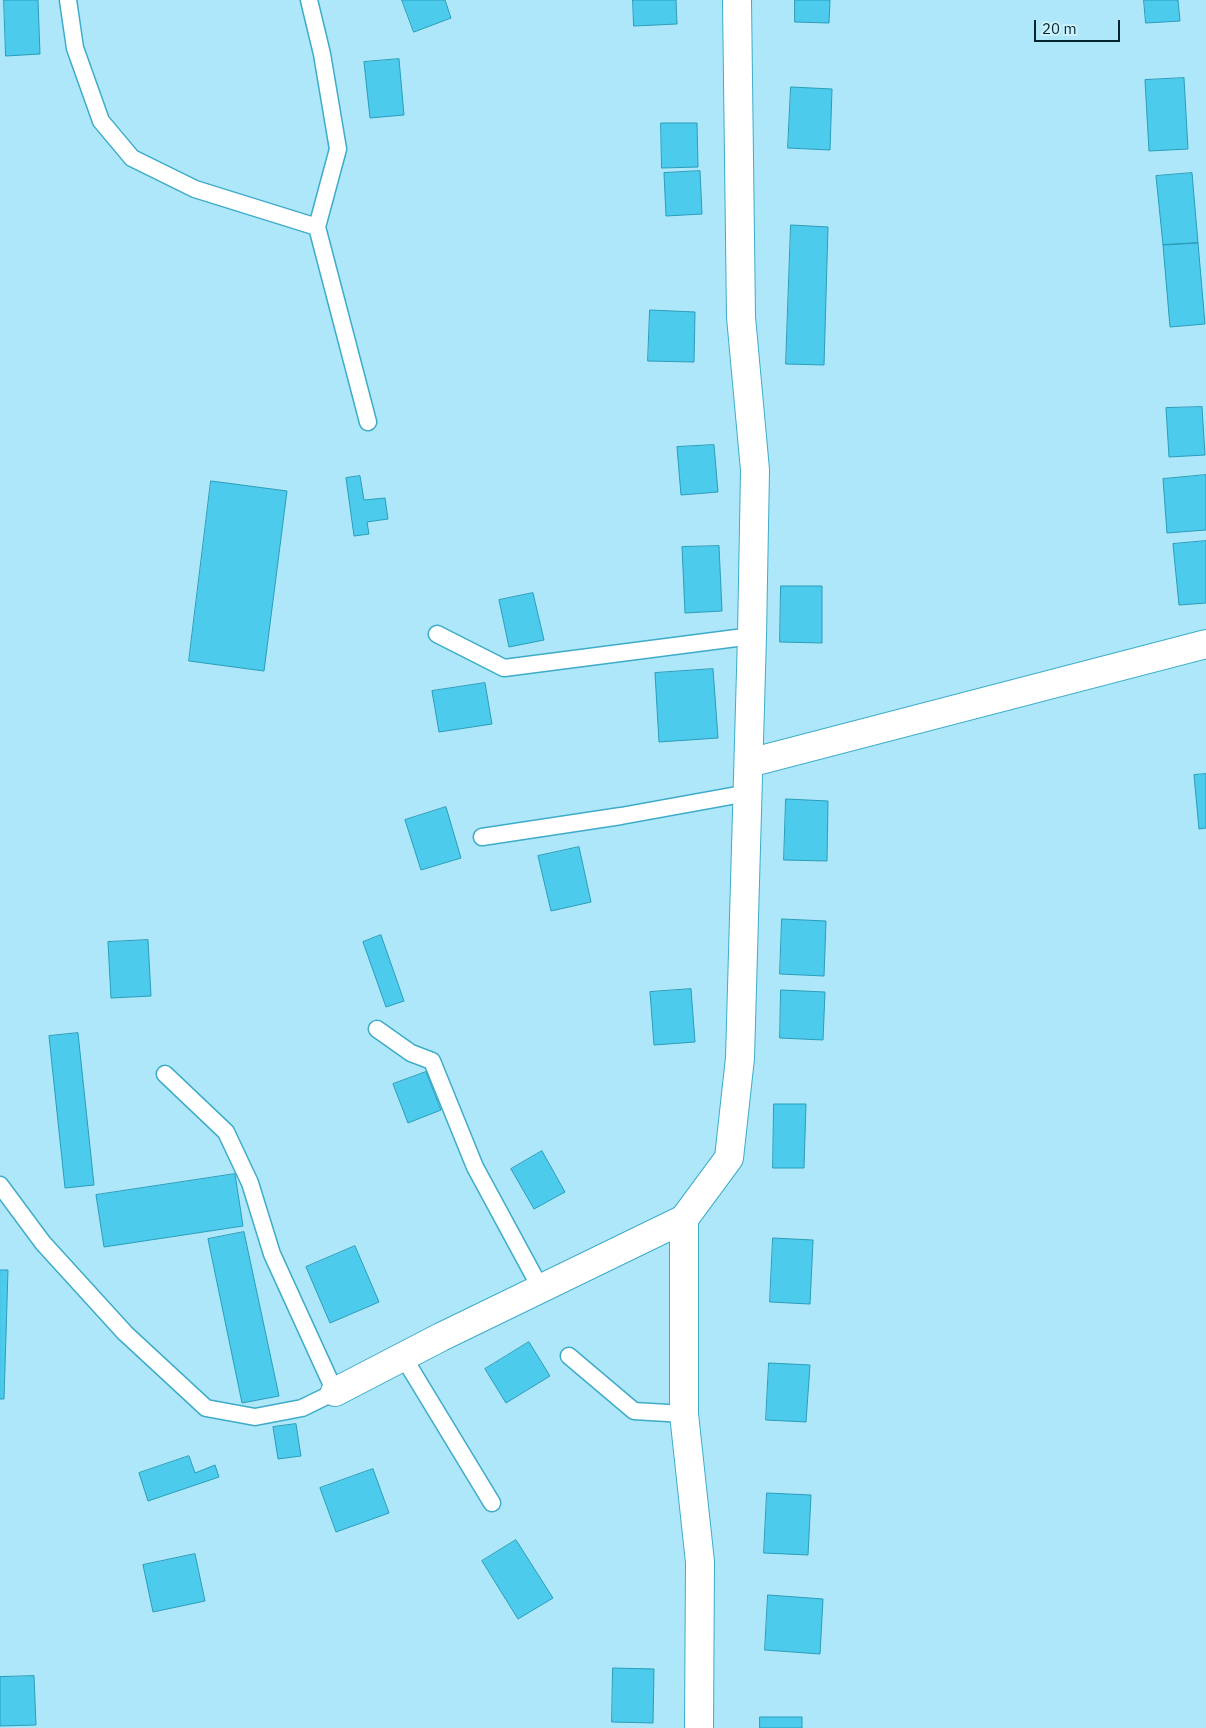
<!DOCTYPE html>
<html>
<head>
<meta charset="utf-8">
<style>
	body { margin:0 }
	#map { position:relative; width:1206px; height:1728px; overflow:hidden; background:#ade7f9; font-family:"IBM Plex Sans",sans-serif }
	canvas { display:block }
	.scale { position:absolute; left:1034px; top:20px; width:86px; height:22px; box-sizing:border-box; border:2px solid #02252e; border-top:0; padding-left:6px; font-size:15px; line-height:18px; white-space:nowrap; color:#02252e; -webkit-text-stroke:4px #cbf1fd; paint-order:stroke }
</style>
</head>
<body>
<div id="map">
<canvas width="1206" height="1728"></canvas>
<div class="scale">20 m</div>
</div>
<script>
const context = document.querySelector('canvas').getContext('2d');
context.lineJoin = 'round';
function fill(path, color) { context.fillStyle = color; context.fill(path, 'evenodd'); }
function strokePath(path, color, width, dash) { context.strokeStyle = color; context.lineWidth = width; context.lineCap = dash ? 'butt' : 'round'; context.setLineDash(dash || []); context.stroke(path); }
const building = new Path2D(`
	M4 0H38L40 54 6 56Z
	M402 0H445L451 18 414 32Z
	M633 0H676L677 24 634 26Z
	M795 0H830L829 23 795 22Z
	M1144 0H1178L1180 21 1146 23Z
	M399 59 404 115 370 118 364 62Z
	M1184 78 1188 149 1149 151 1145 80Z
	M791 87 832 89 830 150 788 148Z
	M661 123H697L698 167 662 168Z
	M700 171 702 214 666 216 664 173Z
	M1192 173 1198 243 1163 245 1156 176Z
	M791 225 828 227 824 365 786 364Z
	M1198 243 1205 324 1170 327 1163 245Z
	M650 310 695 312 694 362 648 361Z
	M1202 407 1205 455 1169 457 1166 408Z
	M714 445 718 492 681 495 677 447Z
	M1206 475V530L1167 533 1163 479Z
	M360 476 364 500 385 498 388 519 367 522 369 534 354 536 346 478Z
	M211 481 287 491 264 671 189 661Z
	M1206 541V603L1179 605 1173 544Z
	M719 546 722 611 685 613 682 547Z
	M781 586H822V643L780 642Z
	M533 593 544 640 509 647 499 600Z
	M713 669 718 738 659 742 655 673Z
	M485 683 492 724 439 732 432 691Z
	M1206 774V828L1199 829 1194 775Z
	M786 799 828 801 827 861 784 860Z
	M446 807 461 858 421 870 405 820Z
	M579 847 591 902 551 911 538 856Z
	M782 919 826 921 824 976 780 974Z
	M381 935 404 1001 386 1007 363 942Z
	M148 940 151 996 111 998 108 942Z
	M691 989 695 1042 654 1045 650 992Z
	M781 990 825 992 823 1040 780 1038Z
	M78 1033 94 1185 65 1188 49 1036Z
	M426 1072 441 1110 408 1123 393 1084Z
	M774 1104H806L804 1168H773Z
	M542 1151 565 1192 534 1209 511 1169Z
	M235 1174 243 1226 104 1247 96 1195Z
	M244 1232 279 1396 242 1403 208 1239Z
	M773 1238 813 1240 810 1304 770 1302Z
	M355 1246 379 1302 330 1323 306 1267Z
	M0 1270H8L4 1399H0Z
	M529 1342 550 1376 506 1403 485 1369Z
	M769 1363 810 1365 806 1422 766 1420Z
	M296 1424 301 1456 278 1459 273 1427Z
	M189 1456 195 1473 215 1465 219 1477 148 1501 139 1473Z
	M373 1469 389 1513 336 1532 320 1488Z
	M767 1493 811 1495 808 1555 764 1553Z
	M516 1540 553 1598 518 1619 482 1561Z
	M195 1554 205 1601 153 1612 143 1565Z
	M768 1595 823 1599 820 1654 765 1650Z
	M613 1668 654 1669 653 1723 612 1722Z
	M34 1676 36 1725 0 1726V1677Z
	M760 1717H802V1728H760Z`);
const service = new Path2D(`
	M68 0 75 48 101 121 132 158 195 189 317 227
	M309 0 322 54 338 149 317 227 368 422
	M437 634 504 668 752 636
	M482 837 621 816 748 793
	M377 1029 411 1053 432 1061 475 1167 541 1289
	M0 1185 43 1243 125 1333 206 1408 255 1417 302 1408 335 1392 272 1254 250 1183 226 1132 165 1074
	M569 1356 634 1411 684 1414
	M404 1358 492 1503`);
const minor = new Path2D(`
	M749 763 1206 644
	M335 1392 441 1337 684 1219
	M699 1728 700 1562 684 1414V1219L729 1158 740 1058 752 636 755 470 741 317 737 0`);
fill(building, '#4dcbec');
strokePath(building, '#2a9dba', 1);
strokePath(service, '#3eacc9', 19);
strokePath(minor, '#3eacc9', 30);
strokePath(service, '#fff', 16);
strokePath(minor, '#fff', 28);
</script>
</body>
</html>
